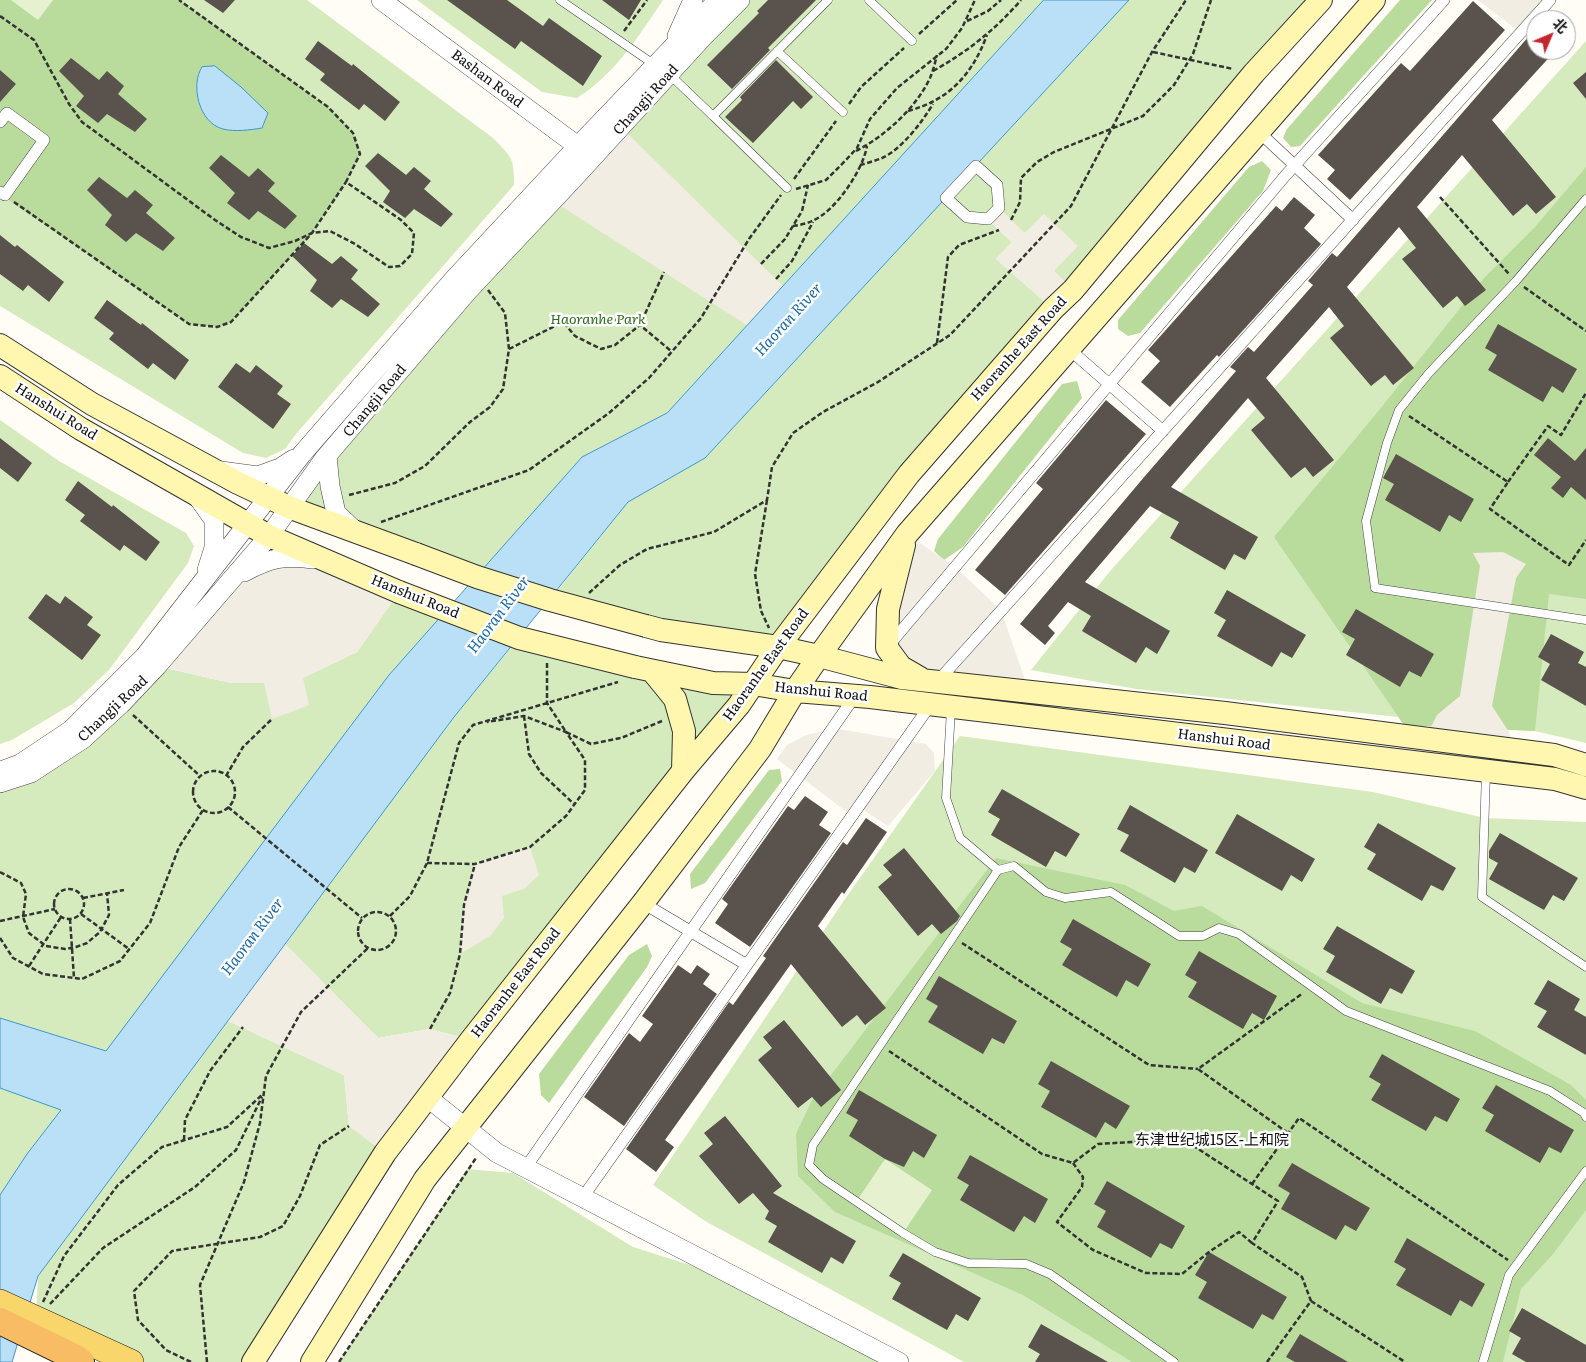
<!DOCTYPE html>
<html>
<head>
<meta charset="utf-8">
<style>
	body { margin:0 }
	#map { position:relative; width:1586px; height:1362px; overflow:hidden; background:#fffdf5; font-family:Literata,"Noto Sans SC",serif }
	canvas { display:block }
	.north { position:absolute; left:1526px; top:10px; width:50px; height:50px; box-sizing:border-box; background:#fff; border:1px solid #a0a0a0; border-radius:50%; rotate:45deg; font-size:14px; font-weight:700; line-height:20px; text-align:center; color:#111 }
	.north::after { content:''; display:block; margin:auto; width:18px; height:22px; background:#c4262e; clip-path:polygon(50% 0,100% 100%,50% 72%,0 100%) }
</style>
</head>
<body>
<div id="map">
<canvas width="1586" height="1362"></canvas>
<div class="north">北</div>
</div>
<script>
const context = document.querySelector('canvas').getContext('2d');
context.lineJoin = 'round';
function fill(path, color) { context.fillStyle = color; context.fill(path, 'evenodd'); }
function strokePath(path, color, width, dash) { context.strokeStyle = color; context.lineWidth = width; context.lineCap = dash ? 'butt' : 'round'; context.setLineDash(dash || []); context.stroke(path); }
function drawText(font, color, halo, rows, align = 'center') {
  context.font = font + ' Literata,"Noto Sans SC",serif'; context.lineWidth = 5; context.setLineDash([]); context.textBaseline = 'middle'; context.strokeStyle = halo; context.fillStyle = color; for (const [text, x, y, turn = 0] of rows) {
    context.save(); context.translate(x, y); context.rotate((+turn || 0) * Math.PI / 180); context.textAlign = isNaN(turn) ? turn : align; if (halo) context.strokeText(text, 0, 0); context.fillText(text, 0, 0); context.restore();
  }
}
const green = new Path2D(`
	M0 0H307L493 138C512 158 514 157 514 185L296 434 285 449 266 458 243 453 0 306Z
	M417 0H663C639 36 614 75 577 98L542 92Z
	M740 0H1044L667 413 582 457 477 577 291 508 324 459Z
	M1129 0H1321L1073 290 1054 271 1044 214 1025 233 988 220 1012 242 996 259 1053 309 778 647 550 600 628 502 705 458Z
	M1586 41V743L1535 731 1404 725 1398 717 1136 689 1031 670 1111 570Z
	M0 420 59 461 186 533 194 546 188 563 109 670 74 703 12 740 0 744Z
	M399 592 446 611 389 675 187 946 27 1154 0 1195V783L157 666 231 683H292L357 652Z
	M519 638 753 684 471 1040 430 1029 378 1038 285 944 454 717Z
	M960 736 1373 792 1485 818 1586 822V1362H964L705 1221 653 1185 843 902Z
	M228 1021 344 1075 349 1126 385 1153 254 1362H131L36 1319 38 1276Z
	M467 1169 513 1173 633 1247 693 1266 879 1362H339Z`);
const forest = new Path2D(`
	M0 0H179L328 107 353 133 360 154 346 182 312 233 231 322 217 327 189 324 0 194Z
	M1400 0H1432L1300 146 1291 147 1283 138 1287 129Z
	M1262 161 1271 170 1263 191 1140 333 1128 336 1118 329V320L1249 167Z
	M1586 167V599L1549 594 1535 731 1404 725 1274 537 1380 409 1484 278 1534 228Z
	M1077 381 1082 398 963 547 944 560 934 551 938 539 1062 384Z
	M780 769 782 781 705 883 691 889 690 874 769 770Z
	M996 858 1125 885 1174 911 1202 906 1362 1003 1475 1031 1571 1085 1586 1100V1210L1553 1254 1521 1289 1503 1362H1132L1023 1295 835 1212 798 1176 796 1134 812 1100Z
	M647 944 652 956 647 967 549 1103 541 1095 539 1074 629 955Z`);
const pitch = new Path2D(`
	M11 0H53L38 20Z
	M885 1159 932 1190 903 1233 856 1202Z`);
const plaza = new Path2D(`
	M1478 0H1549L1521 33Z
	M621 127 784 287 748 326 553 201Z
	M999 208 1025 233 1044 214 1078 246 1054 271 1073 290 1053 309 996 259 1012 242 988 219Z
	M907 534 955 567 1001 610 1029 692 901 667 888 609Z
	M269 536 399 592 357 652 303 678 309 705 272 719 264 683H231L157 666Z
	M1503 552 1526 564 1516 578 1492 706 1509 732 1513 750 1425 739 1437 715 1460 696 1480 566 1473 553Z
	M833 728 926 744 934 753 935 771 888 826 859 807 852 816 777 759 787 745 804 736Z
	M530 847 539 875 524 889 502 896 504 918 490 936 460 954 464 905 475 864Z
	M285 944 378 1038 430 1029 471 1040 385 1153 349 1126 344 1075 228 1021Z`);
const water = new Path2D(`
	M1044 0H1129L705 458 628 502 454 717 38 1276 12 1362H0V1195L27 1154 61 1110 0 1088V1018L106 1051 389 675 582 457 667 413Z
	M215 66 241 87 268 113 262 128C250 130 235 132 223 129 199 123 190 85 202 67Z`);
const building = new Path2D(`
	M204 0H235L223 13Z
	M447 0H507L543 26 549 18 602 56 583 86 521 41 515 49Z
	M602 0H641L629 20Z
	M768 0H816L768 48 770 50 732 89 707 65 759 13 757 11Z
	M1473 1 1505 30 1350 200 1327 179 1335 170 1318 155 1401 63 1410 71Z
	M1536 28V50H1556L1492 120 1556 197 1536 214 1527 204 1513 216 1462 155 1417 207 1486 290 1465 306 1457 296 1443 308 1402 259 1416 248 1399 227 1347 287 1414 368 1393 385 1385 375 1371 386 1330 338 1344 326 1329 307 1266 378 1334 460 1313 477 1305 467 1291 478 1251 430 1265 418 1248 398 1171 487 1258 537 1245 560 1234 554 1225 570 1170 538 1179 522 1150 506 1085 582 1170 631 1157 654 1146 647 1136 663 1082 631 1091 616 1068 602 1048 626 1055 633 1045 645 1020 624 1145 476 1236 371 1230 367 1248 347 1254 352 1313 285 1308 281 1332 253 1337 257Z
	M318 41 352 66 353 64 400 102 385 121 364 104 359 110 320 80 325 74 305 59Z
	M71 58 99 80 107 71 124 86 118 94 147 119 135 132 107 114 98 123 76 106 84 96 59 71Z
	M776 60 813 97 801 109 793 101 753 143 725 117 742 100 740 97Z
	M0 70 16 84 0 102Z
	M1586 72V99L1573 83Z
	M378 153 406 175 414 167 431 181 424 189 453 214 441 227 414 209 405 218 383 202 390 191 365 166Z
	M221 155 249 177 258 168 275 183 268 191 297 216 285 229 258 211 249 220 227 203 235 193 209 168Z
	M99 177 127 198 135 190 153 205 146 213 175 238 163 251 136 233 126 242 105 225 112 215 87 190Z
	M1294 197 1315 215 1304 228 1321 244 1219 357 1217 355 1170 407 1141 382 1160 361 1148 350 1276 206 1282 211Z
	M0 235 15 247 17 245 64 282 49 302 28 285 23 291 0 274Z
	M304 243 332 264 341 256 358 270 351 279 380 304 368 317 341 299 332 308 310 291 317 280 292 256Z
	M107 300 141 325 142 323 189 360 175 380 153 363 148 369 109 339 114 333 94 318Z
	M1498 324 1577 369 1563 393 1552 386 1543 402 1488 370 1497 355 1485 348Z
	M236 363 250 373 256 365 283 386 277 394 291 404 273 429 218 387Z
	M1106 400 1146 434 1005 595 975 570 1043 489 1036 483Z
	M0 438 32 463 18 482 0 468Z
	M1548 438 1575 461 1586 448V500L1571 487 1563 498 1551 488 1561 477 1534 455Z
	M1396 454 1474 499 1461 522 1449 515 1440 532 1385 500 1394 484 1383 478Z
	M78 481 112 507 113 505 160 542 146 561 124 545 120 551 80 521 85 515 65 500Z
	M1227 590 1306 635 1292 658 1281 652 1272 667 1217 636 1226 620 1214 613Z
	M46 594 60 604 65 596 93 617 87 625 101 635 82 660 28 618Z
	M1356 609 1434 654 1421 677 1409 671 1400 687 1346 655 1355 639 1342 632Z
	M1551 634 1584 652 1578 663 1586 667V706L1541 680 1550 664 1538 657Z
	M1002 789 1080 834 1066 857 1055 851 1046 867 991 835 1000 819 988 812Z
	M805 796 828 812 819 825 831 833 750 947 715 923 728 904 722 899 788 806 794 810Z
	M1130 805 1208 850 1195 873 1184 867 1175 883 1120 851 1129 835 1117 829Z
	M1237 814 1315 859 1302 882 1291 875 1282 891 1215 853Z
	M866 818 887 832 844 894 842 892 818 926 886 1008 865 1025 857 1015 842 1027 791 964 665 1140 674 1147 656 1172 626 1149 729 1002 733 1005 766 958 763 956 843 842 847 845Z
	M1378 823 1456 868 1443 891 1431 885 1422 901 1367 869 1376 854 1364 847Z
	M1500 833 1578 878 1564 901 1553 895 1544 910 1489 879 1498 863 1489 858V851Z
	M904 848 960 916 957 921 941 934 932 924 918 936 878 887 892 875 883 865Z
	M1073 919 1151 964 1138 987 1126 980 1117 997 1062 965 1072 949 1060 942Z
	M1337 926 1415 971 1402 994 1390 988 1381 1004 1326 972 1335 956 1323 949Z
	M1199 951 1277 996 1264 1020 1252 1013 1243 1029 1188 997 1197 982 1185 975Z
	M678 965 691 974 697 965 710 974 703 984 717 994 624 1126 584 1097 629 1033 640 1042 653 1024 642 1016Z
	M939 976 1017 1021 1004 1044 992 1038 983 1054 928 1022 938 1006 926 999Z
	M1548 980 1580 999 1574 1010 1586 1017V1055L1537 1027 1547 1011 1534 1004Z
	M784 1020 841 1090 821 1107 812 1097 798 1108 758 1060 772 1048 763 1037Z
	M1382 1054 1460 1099 1447 1122 1435 1116 1426 1131 1371 1100 1381 1084 1369 1077Z
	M1051 1061 1130 1106 1116 1129 1105 1122 1096 1138 1041 1107 1050 1091 1038 1084Z
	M1496 1085 1574 1130 1561 1153 1549 1147 1540 1163 1485 1131 1494 1115 1482 1108Z
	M859 1090 937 1135 924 1158 913 1151 904 1167 885 1159 849 1136 858 1120 846 1113Z
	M725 1116 782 1186 773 1193 856 1241 843 1264 831 1257 822 1273 768 1242 777 1226 765 1219 769 1211 753 1193 739 1204 699 1156 713 1144 704 1133Z
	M970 1155 1048 1199 1035 1223 1024 1216 1014 1232 960 1200 969 1185 957 1178Z
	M1292 1163 1370 1208 1356 1231 1345 1225 1336 1240 1281 1209 1290 1193 1278 1186Z
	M1107 1181 1185 1226 1172 1249 1160 1243 1151 1258 1097 1227 1106 1211 1094 1204Z
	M1407 1238 1485 1284 1472 1307 1460 1300 1451 1316 1396 1285 1406 1269 1394 1262Z
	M1209 1252 1287 1297 1273 1320 1262 1314 1253 1329 1198 1298 1207 1282 1195 1275Z
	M903 1253 981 1298 968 1321 956 1314 947 1330 892 1299 901 1283 889 1276Z
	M1522 1308 1586 1345V1362H1526L1512 1354 1521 1338 1509 1331Z
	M1041 1324 1108 1362H1035L1040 1354 1028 1347Z
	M1300 1334 1348 1362H1295L1286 1357Z`);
const path = new Path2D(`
	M0 16 34 40 69 104 82 122 215 220 241 237 269 248 295 241 312 233 330 231 355 244 389 267 400 266 412 254 414 233 401 220 346 182 360 154 353 133 328 107 179 0
	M967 21 988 11 1001 0
	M624 31 647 0
	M919 34 957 0
	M1153 52 1233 69
	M933 71C967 52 995 30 1021 0
	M849 104 861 87 904 48
	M908 111C949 100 972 75 987 35
	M856 151C885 136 916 108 930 78 933 71 935 63 937 55
	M860 165C867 163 875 161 882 158 902 149 922 122 933 104
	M794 179 836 121
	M796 189 826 180 846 160 857 148 870 119 897 88 946 49 962 28 975 0
	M1440 197 1509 274
	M14 202 189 324 217 327 231 322 312 233 346 182
	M1011 220 1020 202 1021 178 1037 162 1054 152 1143 116 1174 85 1193 54 1211 0
	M793 226C799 225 806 224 812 221 835 212 863 170 867 146
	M761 264 785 239 802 211 808 185
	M776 279 792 261 813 222
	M1524 287 1586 331
	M564 323 575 336 601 349 615 345 640 325 664 272
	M937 343 948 257 959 245 999 230
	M509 349 559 324 600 317 640 325 671 351
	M1409 416 1508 482 1490 509 1569 565 1586 540
	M1508 482 1548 426 1561 435 1586 393
	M349 495 395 483 425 466 470 422 490 407 503 389 509 349 505 313 488 290
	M767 500 755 574 761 611 769 628
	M381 522 529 470 609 413 649 378 701 318 749 239 781 195
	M589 593 620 565 647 549 714 532 767 500 772 467 793 433 823 412 878 382 950 335 1071 206 1152 52 1186 0
	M547 663V703L566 732 591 744 621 738 662 721
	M133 715 200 776
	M524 716 529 754 541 773 574 804
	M193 792a21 21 0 1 1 42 0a21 21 0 1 1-42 0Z
	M226 776 243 747 272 719
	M228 807 362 918
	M427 863 475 864 530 847 566 816 585 790V760L566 732 524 716 487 722
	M0 872 21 883 26 894 23 917 29 933 46 946 65 949 76 947 87 943 100 932 109 915 107 893
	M54 904a15 15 0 1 1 30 0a15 15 0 1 1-30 0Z
	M83 898 124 890
	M358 931a19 19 0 1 1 38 0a19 19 0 1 1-38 0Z
	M81 914 129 949
	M390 916 410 896 427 863 459 743 473 725 618 682
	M70 919 74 978
	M0 921 55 909
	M0 938 13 958 43 974 82 979 120 961 150 923 179 847 203 810
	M962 943 1149 1065 1198 1069
	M29 966 61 917
	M430 1029 450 993 460 954 464 905 475 864
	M889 1051 1042 1154 1073 1163 1098 1144 1183 1139 1278 1201 1252 1243 1302 1277 1311 1301 1267 1362
	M1288 1133 1198 1069 1303 993
	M184 1140 185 1120 210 1071 243 1027
	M1073 1163 1083 1177 1082 1187 1057 1222 1093 1250 1146 1273 1182 1274 1209 1252 1239 1232 1252 1243
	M1252 1184 1299 1118 1508 1260
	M1311 1301 1405 1362
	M43 1302 64 1256 118 1185 162 1147 227 1127 263 1094
	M50 1304 103 1248 195 1187 236 1150 262 1097
	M191 1362 166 1350 138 1320 134 1291 172 1251 260 1237 283 1226 300 1196 320 1145 349 1126
	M207 1362 200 1285 244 1182 260 1123 266 1076 301 1012 368 948
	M339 1362 476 1158`);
const service = new Path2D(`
	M560 0 655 65
	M869 0 912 41
	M777 51 843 112
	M669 74 713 116 828 0
	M713 116 787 188
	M1586 199 1516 281 1429 373 1399 410 1387 443 1366 521 1375 588 1586 620
	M951 709 946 798 960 838 998 870
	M1486 772 1482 897 1586 967
	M1174 1362 1050 1274 1026 1264 968 1263 935 1252 903 1233 823 1179 809 1165 813 1145 998 870 1014 866 1046 892 1065 898 1111 892 1179 936H1203L1219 928 1239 934 1346 1011 1550 1091 1584 1113 1586 1117
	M1483 1362 1509 1275 1586 1171`);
const pedestrian = new Path2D(`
	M0 122 7 113 44 140 5 195 0 192
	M1259 132 1353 220
	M976 166 997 185 999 208 988 219 967 217 946 198Z
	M1069 349 1163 431
	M890 644 1285 176 1444 0
	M937 682 1550 0
	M643 903 747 965
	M526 1167 855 696
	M583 1197 931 704`);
const tertiary = new Path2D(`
	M381 0 587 153
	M677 36 693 0
	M327 456 330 486 336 513 354 530
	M221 471 258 476 280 468 294 459
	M197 496 214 520V548L207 570
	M244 572C271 558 283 555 313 559
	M1 771 20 764 71 730 145 656 302 454 454 279 578 146 718 0
	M0 783 31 773 83 739 121 704 157 666 269 536 324 459 467 292 575 177 703 37 740 0
	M427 1097 497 1153 899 1362`);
const secondary = new Path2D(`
	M0 345 92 404 238 483 291 508 416 554
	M0 376 81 429 269 536 399 592
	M904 545 888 609 887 648 901 667 920 678
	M646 626 661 630 778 647 819 656 902 678 1225 713 1554 755 1586 765
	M635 667 713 683 753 684 795 691 870 697 1555 779 1586 788
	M653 672 675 699 684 731 683 771
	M253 1362 385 1153 471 1040 683 771 739 705 778 647 909 474 1053 309 1073 290 1254 73 1321 0
	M312 1362 425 1179 643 903 719 803 760 749 795 691 819 656 907 534 1374 0`);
const primary = new Path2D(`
	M0 1302 131 1362`);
const trunk = new Path2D(`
	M0 1321 76 1358 81 1362`);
const secondaryBridge = new Path2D(`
	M416 554 477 577 550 600 646 626
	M399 592 519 638 635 667`);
const streetNames = [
	["Bashan Road",487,79,37],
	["Changji Road",646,100,-48],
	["Haoranhe East Road",1019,349,-48],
	["Changji Road",375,401,-50],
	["Hanshui Road",56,412,32],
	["Hanshui Road",415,597,22],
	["Haoranhe East Road",766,665,-54],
	["Hanshui Road",821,692,6],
	["Changji Road",113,709,-43],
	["Hanshui Road",1224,740,7],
	["Haoranhe East Road",516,983,-52]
];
const parkNames = [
	["Haoranhe Park",598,320]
];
const waterNames = [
	["Haoran River",789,320,-48],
	["Haoran River",499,615,-53],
	["Haoran River",253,937,-53]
];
const neighbourhoodNames = [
	["东津世纪城15区-上和院",1212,1141]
];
fill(green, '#d5ebbd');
fill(forest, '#b9dc9c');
fill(pitch, '#e6f2cf');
fill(plaza, '#f1ede2');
fill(water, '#b9e0f7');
strokePath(water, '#3f96cf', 1);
fill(building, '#5a524d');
strokePath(service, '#444', 9);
strokePath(pedestrian, '#444', 12);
strokePath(tertiary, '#444', 20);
strokePath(secondary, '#333', 24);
strokePath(primary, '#222', 26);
strokePath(trunk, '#222', 28);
strokePath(path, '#333', 2.5, [5, 2.5]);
strokePath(service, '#fff', 8);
strokePath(pedestrian, '#fff', 11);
strokePath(tertiary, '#fff', 19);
strokePath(secondary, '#fff6b0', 22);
strokePath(primary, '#f9d66b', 25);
strokePath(trunk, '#f7bc64', 26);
strokePath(secondaryBridge, '#333', 24, []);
strokePath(secondaryBridge, '#fff6b0', 22);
drawText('14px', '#111', '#fff', streetNames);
drawText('italic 14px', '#2f6b1f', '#fff', parkNames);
drawText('italic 15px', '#1768a6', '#fff', waterNames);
drawText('15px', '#111', '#fff', neighbourhoodNames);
</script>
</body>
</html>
